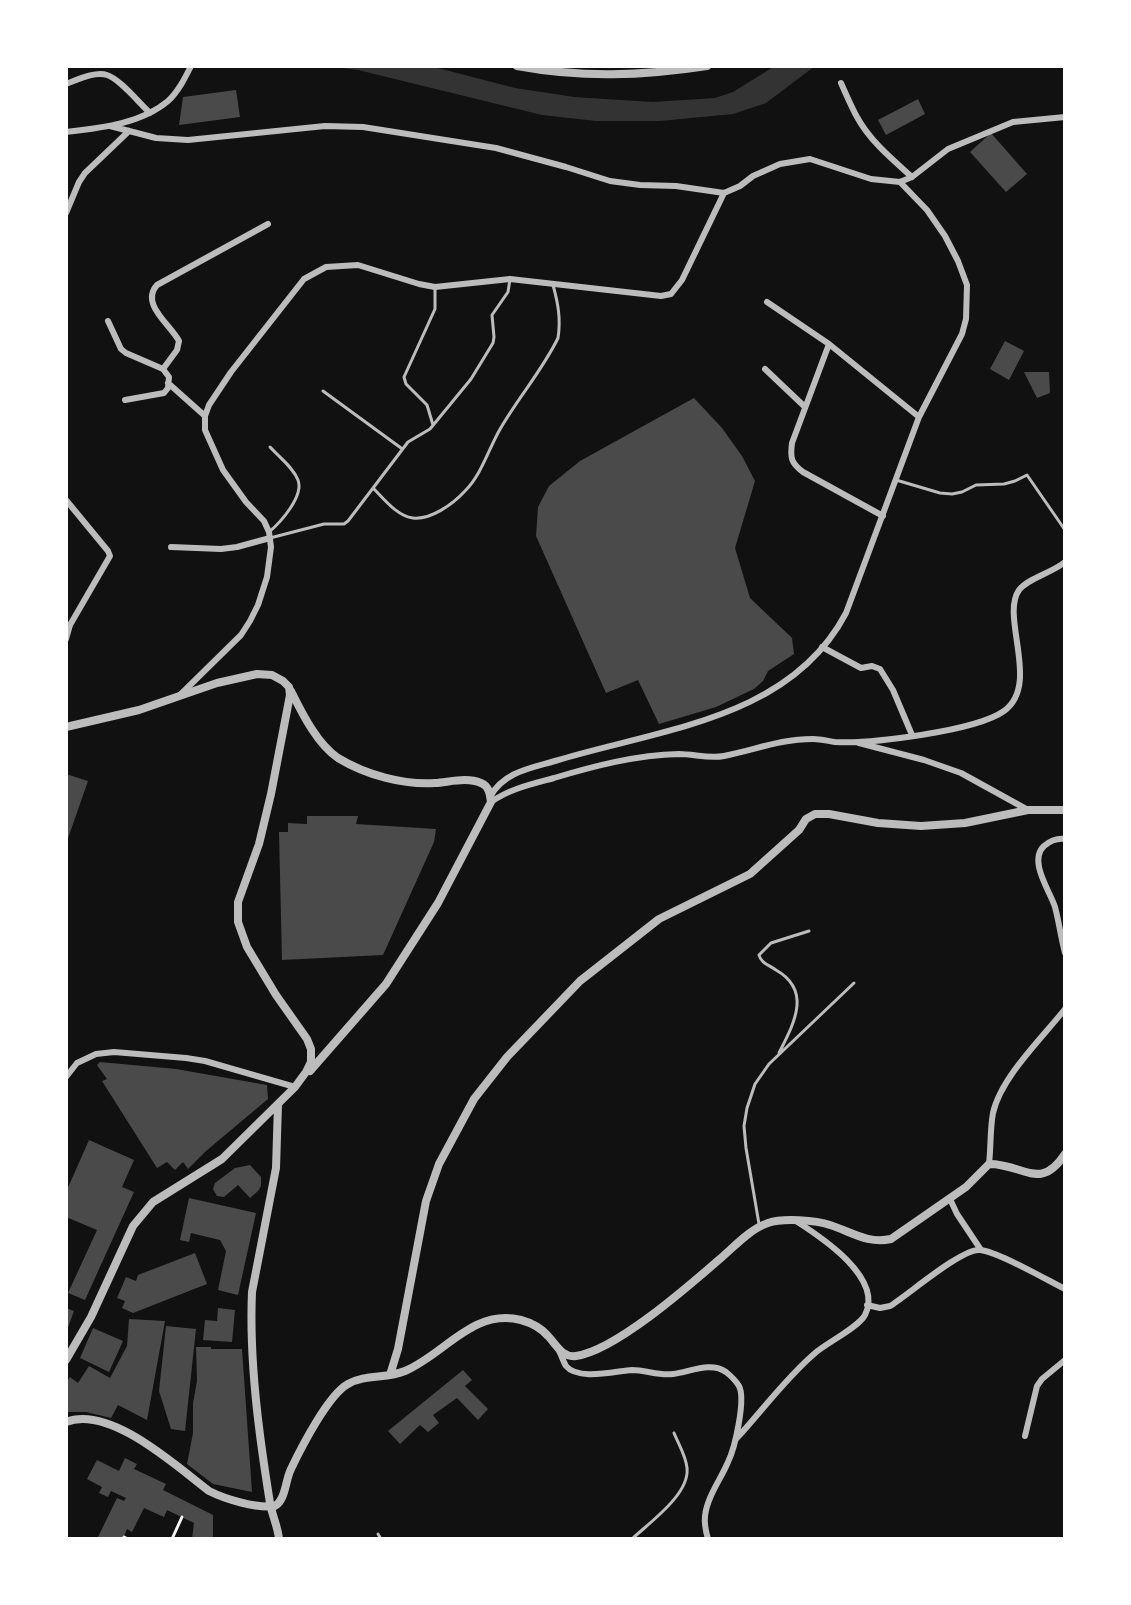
<!DOCTYPE html>
<html>
<head>
<meta charset="utf-8">
<style>
	body { margin:0 }
	#map { position:relative; width:1131px; height:1605px; overflow:hidden; background:#111; font-family:"Nunito Sans",sans-serif }
	canvas { display:block }
	.frame { position:absolute; inset:0; border:68px solid #fff; pointer-events:none }
</style>
</head>
<body>
<div id="map">
<canvas width="1131" height="1605"></canvas>
<div class="frame"></div>
</div>
<script>
const context = document.querySelector('canvas').getContext('2d');
context.lineJoin = 'round';
function fill(path, color) { context.fillStyle = color; context.fill(path, 'evenodd'); }
function strokePath(path, color, width, dash) { context.strokeStyle = color; context.lineWidth = width; context.lineCap = dash ? 'butt' : 'round'; context.setLineDash(dash || []); context.stroke(path); }
const water = new Path2D(`
	M328 66H430L515 88 574 97 653 102 715 98 733 92 775 66H815L766 103 733 114 660 121H596L542 115 358 70Z`);
const building = new Path2D(`
	M236 90 240 117 179 125 183 97Z
	M918 99 925 114 886 135 878 120Z
	M991 133 1027 174 1006 192 970 152Z
	M1005 341 1024 351 1009 380 990 369Z
	M1024 372H1049L1050 393 1037 398Z
	M694 398 722 428 742 456 755 481 735 548 750 598 792 638 794 654 768 671 763 681 754 689 716 707 659 724 638 680 606 693 536 536 538 507 549 486 580 461Z
	M66 774 88 781 66 844Z
	M307 816H358L356 824 436 829 434 842 383 955 282 960 279 832H288V823L307 824Z
	M100 1062 176 1069 267 1085 268 1099 206 1151 188 1169 183 1162 175 1170 167 1162 157 1168 102 1081 107 1079 97 1065Z
	M89 1140 134 1160 122 1187 134 1192 85 1300 68 1293 97 1230 66 1217V1192Z
	M250 1165 261 1177V1186L258 1191 250 1198 238 1185 224 1197 217 1196 213 1189 215 1183 235 1168Z
	M189 1198 256 1213 238 1295 218 1290 226 1251 220 1240 191 1233 189 1242 180 1240Z
	M195 1253 207 1284 133 1313 122 1308 125 1301 117 1298 126 1277 136 1281 138 1275Z
	M66 1308 74 1311 66 1333Z
	M218 1308 235 1310 232 1342 203 1340 205 1320 217 1321Z
	M129 1319 165 1321 147 1420 118 1405 111 1418 86 1412H66V1382L70 1377 78 1383 89 1366 110 1378 127 1346Z
	M166 1326 196 1329 185 1431 171 1429 159 1391Z
	M93 1328 123 1341 109 1372 80 1358Z
	M196 1347H211V1349H242L252 1492 213 1484 187 1464 193 1433V1403L197 1381Z
	M463 1370 472 1380 465 1386 488 1409 478 1420 457 1398 433 1415 439 1423 428 1432 420 1425 400 1444 388 1431Z
	M125 1458 137 1464 134 1469 166 1484 163 1490 213 1515V1539H192L194 1523 167 1510 164 1517 144 1508 132 1532 127 1529 123 1539H97L117 1498 124 1501 126 1498 111 1491 108 1497 99 1493 102 1487 87 1479 97 1460 119 1471Z`);
const path = new Path2D(`
	M124 1537 128 1539
	M172 1539 182 1517`);
const service = new Path2D(`
	M323 391 401 448
	M433 425 427 405 406 384 404 377 435 309V289
	M896 480 940 493 952 494 962 492 976 485 1004 484 1015 481 1027 475 1065 530
	M373 488C384 499 397 516 413 518 431 520 453 504 465 491 481 475 488 451 499 431 517 399 542 371 558 338 561 319 558 303 553 285
	M269 532C281 522 304 496 298 480 293 467 279 457 270 447
	M270 538 324 524H344L348 521 408 442 430 429 471 379 493 343 494 337 492 315 508 292 510 279
	M779 1053C793 1025 813 991 776 970 769 965 761 963 759 955L771 943 809 931
	M759 1224 746 1148 744 1126 747 1108 755 1084 769 1064 854 983
	M378 1534 381 1539
	M632 1539C650 1522 690 1494 687 1468 686 1456 678 1443 674 1433`);
const minor = new Path2D(`
	M841 83C846 94 851 106 857 117 870 141 892 159 912 177
	M66 84C77 80 95 71 107 75 120 79 139 103 150 113
	M110 126 156 138 188 140 325 126 363 127 496 148 566 167 610 181 640 185 676 186 724 193 740 186 753 176 780 164 810 159 871 179 900 182 912 177 948 149 1013 122 1065 117
	M66 132C100 128 141 124 168 101 178 92 185 78 191 66
	M66 213 79 182 85 173 129 131
	M767 302 829 344 919 417
	M108 321 121 349 126 353 163 369 169 377 168 388 164 393 125 400
	M829 344 792 443C790 458 791 463 803 472L883 516
	M163 369 177 350 179 341C170 324 140 304 157 285L268 224
	M765 369 805 407
	M168 383 205 416
	M66 500 108 551 110 556 70 625 66 639
	M171 547 221 549 237 547 270 538
	M822 647 861 668 872 666 880 669 893 690 912 735
	M181 694 241 635 250 621 258 605 267 577 271 547 269 532 264 521 246 502 223 470 205 430V416L209 405 231 372 304 279 326 267 358 265 419 284 435 287 510 279 661 296 671 294 682 280 724 193
	M859 743 924 760 961 773 1028 810
	M490 797C503 772 531 768 555 761 659 729 790 720 846 613L919 417 962 334 966 319 967 285 958 261 945 236 927 210 900 182
	M491 802C509 789 532 784 554 778 594 766 636 755 679 754 694 754 709 759 724 756 755 750 780 739 813 739 820 739 828 741 835 742 871 744 976 731 1004 711 1041 684 1000 617 1019 590 1028 578 1052 573 1065 562
	M1065 839C1057 838 1050 841 1044 846 1028 861 1050 891 1055 907 1059 922 1061 938 1065 953
	M66 1077 77 1063 96 1054 114 1052 186 1058 205 1061 295 1087
	M989 1164C991 1147 990 1129 993 1113 1001 1077 1043 1037 1065 1009
	M950 1199 957 1214 981 1250
	M867 1305 880 1308 890 1306C908 1295 962 1248 980 1250 997 1251 1047 1280 1065 1289
	M558 1349C561 1354 563 1361 566 1366 578 1381 616 1371 632 1370 646 1370 659 1376 673 1374 690 1372 711 1361 726 1372 731 1376 736 1381 739 1386 746 1399 735 1448 728 1462 721 1479 707 1497 705 1516 704 1524 706 1532 708 1539
	M1025 1436 1037 1386 1042 1379 1065 1360
	M736 1439C762 1411 785 1379 814 1354 826 1343 858 1328 865 1315 884 1278 821 1237 796 1221`);
const tertiary = new Path2D(`
	M517 66C582 78 642 76 707 66
	M291 691C302 713 317 744 338 758 366 775 403 785 435 783 450 782 467 777 481 783 489 786 490 794 491 802L438 903 386 984 310 1071
	M66 727 139 710 217 683 257 674 272 675 283 681 289 687 290 695 271 794 259 844 238 902V922L247 947 276 995 307 1039 311 1049V1062L306 1072 295 1087 222 1159 153 1202 133 1226 91 1317 66 1360
	M278 1104 276 1168 252 1292C249 1361 259 1435 270 1503 272 1515 278 1527 279 1539
	M390 1375 398 1349 426 1201 439 1164 474 1099 507 1057 580 981 659 919 750 874 799 830 806 819 815 814H829L878 823 921 826 965 823 1028 810H1065
	M66 1422C110 1405 176 1466 209 1491 225 1499 257 1509 275 1506 286 1499 285 1481 291 1469 301 1448 328 1395 348 1384 365 1374 387 1379 405 1371 445 1354 473 1308 521 1320 532 1323 541 1328 548 1336 556 1344 562 1358 576 1356 615 1351 690 1285 721 1258 735 1246 750 1229 768 1223 782 1218 816 1220 830 1225 852 1232 867 1244 891 1239L966 1187 989 1164C1024 1164 1040 1192 1065 1154`);
fill(water, '#333');
fill(building, '#4a4a4a');
strokePath(path, '#f5f5f5', 3);
strokePath(service, '#bcbcbc', 3);
strokePath(minor, '#bcbcbc', 6);
strokePath(tertiary, '#bcbcbc', 8);
</script>
</body>
</html>
